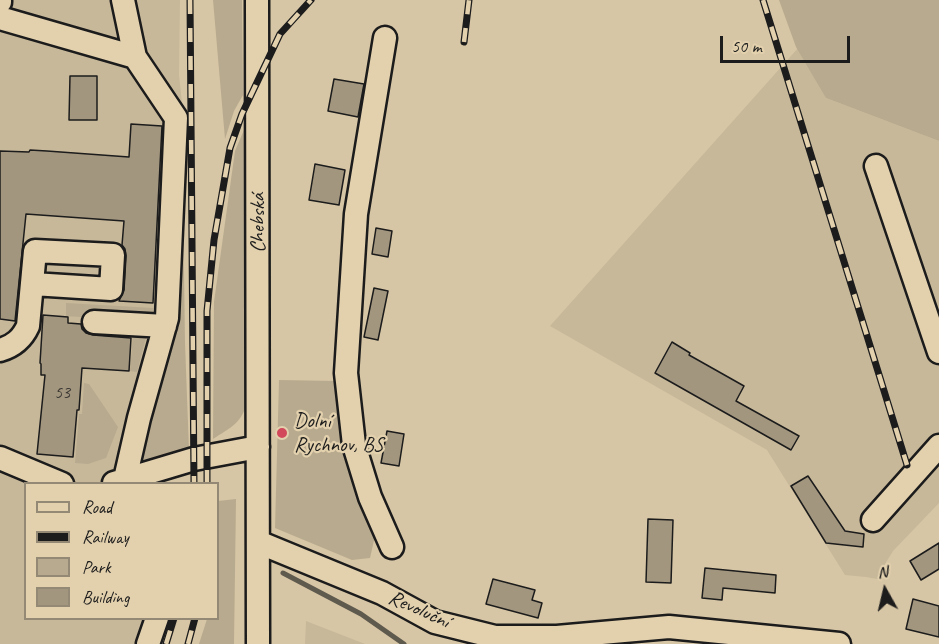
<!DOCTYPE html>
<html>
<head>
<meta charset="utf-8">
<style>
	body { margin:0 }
	#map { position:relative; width:939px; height:644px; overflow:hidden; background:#d7c6a5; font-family:Caveat,sans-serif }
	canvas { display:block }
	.legend { position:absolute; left:24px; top:482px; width:195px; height:138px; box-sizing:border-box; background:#e3d1ae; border:2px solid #938974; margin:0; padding:8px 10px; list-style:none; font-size:18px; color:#1c1c1c }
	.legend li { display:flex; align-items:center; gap:12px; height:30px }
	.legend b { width:30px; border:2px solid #938974 }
	.north { position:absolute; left:855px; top:560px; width:60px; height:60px; -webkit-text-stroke:4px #e3d1ae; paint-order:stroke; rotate:352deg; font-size:16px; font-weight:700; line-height:24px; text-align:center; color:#1c1c1c }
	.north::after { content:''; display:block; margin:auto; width:21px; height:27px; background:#1c1c1c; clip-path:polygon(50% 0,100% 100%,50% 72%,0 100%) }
	.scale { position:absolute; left:720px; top:36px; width:130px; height:27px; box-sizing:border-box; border:3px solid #1c1c1c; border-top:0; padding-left:8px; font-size:18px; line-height:21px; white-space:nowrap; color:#1c1c1c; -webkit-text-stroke:4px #e3d1ae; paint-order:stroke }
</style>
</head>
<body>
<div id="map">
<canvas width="939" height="644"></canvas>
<ul class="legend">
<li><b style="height:8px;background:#e3d1ae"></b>Road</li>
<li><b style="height:8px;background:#1c1c1c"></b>Railway</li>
<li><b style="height:16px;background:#b8aa8e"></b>Park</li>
<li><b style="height:16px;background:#a2967f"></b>Building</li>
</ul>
<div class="north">N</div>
<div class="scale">50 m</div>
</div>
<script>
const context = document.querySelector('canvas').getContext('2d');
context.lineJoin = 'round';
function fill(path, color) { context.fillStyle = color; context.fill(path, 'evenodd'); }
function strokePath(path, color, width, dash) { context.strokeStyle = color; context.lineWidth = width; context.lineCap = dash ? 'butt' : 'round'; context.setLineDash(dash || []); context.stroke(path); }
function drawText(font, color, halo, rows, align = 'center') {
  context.font = font + ' Caveat,sans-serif'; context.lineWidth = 4.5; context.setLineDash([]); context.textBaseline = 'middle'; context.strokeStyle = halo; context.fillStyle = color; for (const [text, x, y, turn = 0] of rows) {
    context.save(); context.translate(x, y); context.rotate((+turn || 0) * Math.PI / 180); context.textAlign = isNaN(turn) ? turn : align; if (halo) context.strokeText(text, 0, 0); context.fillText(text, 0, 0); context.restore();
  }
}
const built = new Path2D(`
	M0 0H180L179 75 183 112 153 471V483L26 484V618L178 619 170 644H0Z
	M807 38 826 98 939 141V503L893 551 885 564 883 580 866 577 845 575 767 450 550 326Z
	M306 621 365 644H305Z`);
const green = new Path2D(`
	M213 0H242L243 95 234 111 225 139Z
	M779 0H939V141L826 98 796 47Z
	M244 130 247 400C244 422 230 428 213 439L214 302 235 151Z
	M182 133 185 343 189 450 137 466Z
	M66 303 153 308V316L151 322 66 316Z
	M133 333 147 334 137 372 130 371Z
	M279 380 337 381 375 536 370 558 352 560 275 528Z
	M84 383 89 384 118 427 106 458 88 464 75 463 79 414H82Z
	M236 499 234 644H199L207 619 218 618V501Z`);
const stream = new Path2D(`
	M283 573 361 614 404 644`);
const building = new Path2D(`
	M70 76H97V120H69Z
	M334 79 364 84 358 117 328 111Z
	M131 124 162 126 153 303 119 301 124 290 126 256 125 249 122 245 124 221 26 214 15 321 0 319V151L29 152 30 150 47 151 129 157Z
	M315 164 345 170 339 205 309 200Z
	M376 228 392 231 388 257 372 254Z
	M374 288 388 291 378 340 364 337Z
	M43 315 68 317V323L81 324 82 329 86 333 93 335 131 338 129 371 82 368 79 410H77L73 457 37 454 45 375H41V364L40 363Z
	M672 342 690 353 689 355 744 386 736 401 799 436 791 450 655 373Z
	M387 431 404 434 399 466 381 463Z
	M808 476 845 531 864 534 863 547 826 543 791 486Z
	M648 519 673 520 671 583 646 582Z
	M939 543V569L921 580 910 561Z
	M705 568 776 575 775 593 723 588 722 600 702 598Z
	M493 579 535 590 532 600 542 603 538 618 486 604Z
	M913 599 939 606V637L906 629Z`);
const minor = new Path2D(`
	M123 0 135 57 176 118 167 318 139 418 125 479
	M257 0 258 644
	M0 2V0
	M0 18 135 57
	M385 38 356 214 346 373 354 445 370 497 392 547
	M876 166 939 352
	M94 322 165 326
	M0 350C14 346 22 339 28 326L35 251 113 255 111 289 33 284
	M0 458 62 484
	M114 483 194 459 258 447
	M873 520 939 446
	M258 542 382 593 435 622 495 637H557L669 627 839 644
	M148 644 157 618`);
const rail = new Path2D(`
	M190 0 194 484
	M763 0 907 465
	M464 42 469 0
	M207 484V311L214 240 230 148 242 114 280 34 311 0
	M166 644 174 618
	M188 644 195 618`);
const markers = [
	[282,433,6,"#d1495b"]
];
const numberNames = [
	["53",62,393]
];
const streetNames = [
	["Chebská",258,223,-90],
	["Revoluční",419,610,24]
];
const poiNames = [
	["Dolní",294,421],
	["Rychnov, BS",294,445]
];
fill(built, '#c7b89a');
fill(green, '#b8aa8e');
strokePath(stream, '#5f5a4e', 5);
fill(building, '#a2967f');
strokePath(building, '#1c1c1c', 1.5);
strokePath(minor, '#1c1c1c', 27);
strokePath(minor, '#e3d1ae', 22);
strokePath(rail, '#1c1c1c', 7);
strokePath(rail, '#e3d1ae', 4.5, [14]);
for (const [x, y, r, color] of markers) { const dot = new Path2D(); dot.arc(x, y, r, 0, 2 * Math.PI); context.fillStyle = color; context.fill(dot); strokePath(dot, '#e3d1ae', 2); }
drawText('18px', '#3e3a35', null, numberNames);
drawText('21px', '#1c1c1c', '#e3d1ae', streetNames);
drawText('21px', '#1c1c1c', '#e3d1ae', poiNames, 'left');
</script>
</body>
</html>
